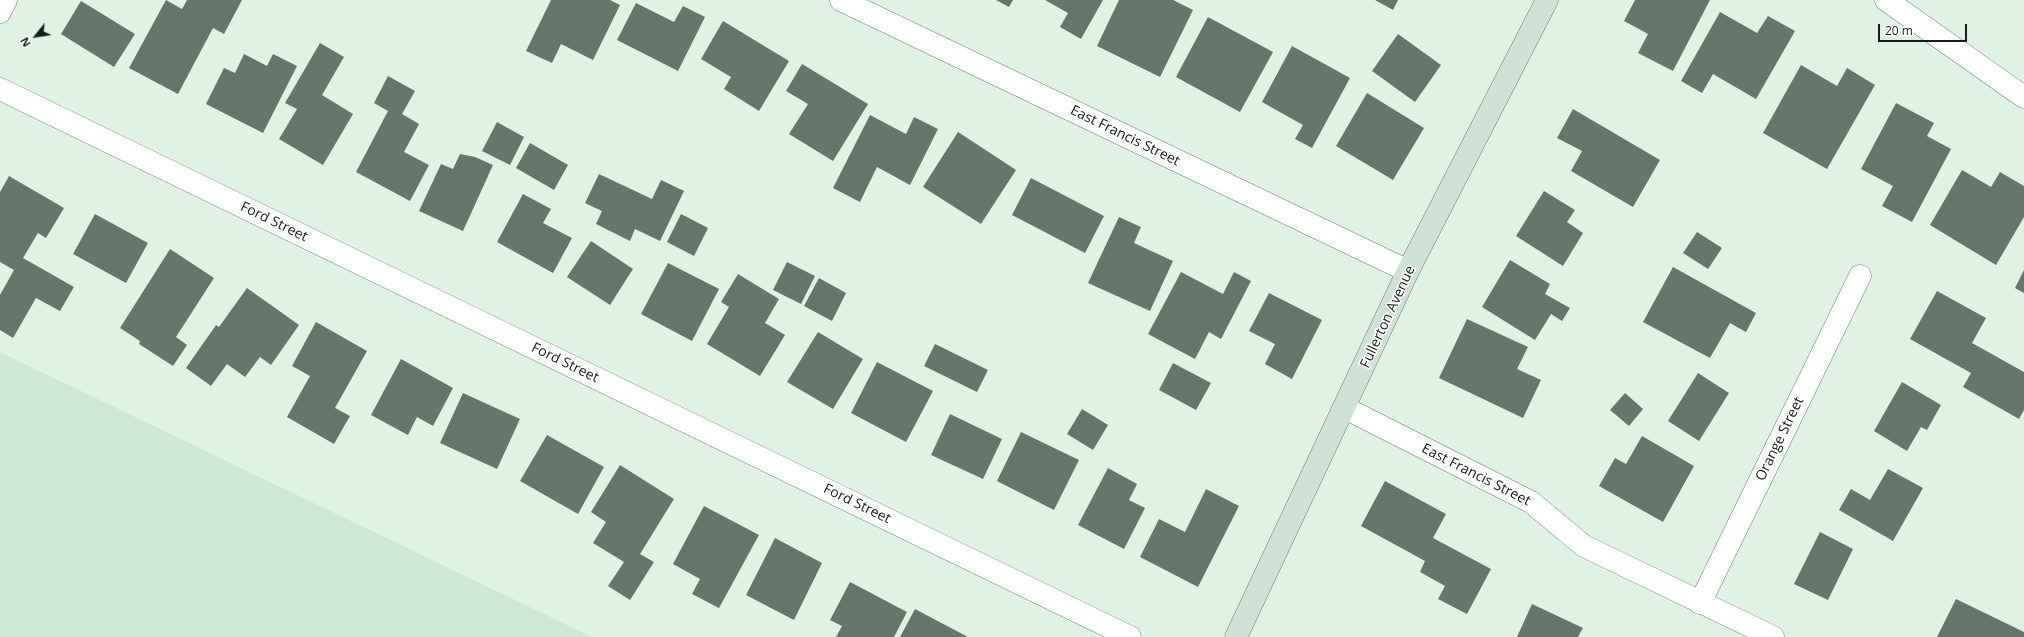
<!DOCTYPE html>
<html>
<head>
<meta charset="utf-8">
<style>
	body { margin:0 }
	#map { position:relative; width:2024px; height:637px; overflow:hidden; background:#dff3e5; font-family:"Open Sans",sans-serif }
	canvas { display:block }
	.north { position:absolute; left:16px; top:16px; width:40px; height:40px; -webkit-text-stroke:3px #fff; paint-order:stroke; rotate:240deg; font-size:11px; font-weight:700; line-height:16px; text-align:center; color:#161d19 }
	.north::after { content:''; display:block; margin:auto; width:14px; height:18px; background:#161d19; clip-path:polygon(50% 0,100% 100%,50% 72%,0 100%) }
	.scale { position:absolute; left:1878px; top:24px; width:89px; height:18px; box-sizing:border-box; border:2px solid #161d19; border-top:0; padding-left:5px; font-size:12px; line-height:14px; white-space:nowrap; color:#161d19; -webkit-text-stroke:3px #fff; paint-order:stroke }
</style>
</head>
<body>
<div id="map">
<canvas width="2024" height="637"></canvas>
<div class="north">N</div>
<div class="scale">20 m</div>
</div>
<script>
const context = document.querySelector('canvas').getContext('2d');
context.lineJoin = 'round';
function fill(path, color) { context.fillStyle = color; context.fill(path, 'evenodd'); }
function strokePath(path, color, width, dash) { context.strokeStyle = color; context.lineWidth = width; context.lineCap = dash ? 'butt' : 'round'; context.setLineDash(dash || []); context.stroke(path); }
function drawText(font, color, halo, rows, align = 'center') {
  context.font = font + ' "Open Sans",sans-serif'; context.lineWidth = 3; context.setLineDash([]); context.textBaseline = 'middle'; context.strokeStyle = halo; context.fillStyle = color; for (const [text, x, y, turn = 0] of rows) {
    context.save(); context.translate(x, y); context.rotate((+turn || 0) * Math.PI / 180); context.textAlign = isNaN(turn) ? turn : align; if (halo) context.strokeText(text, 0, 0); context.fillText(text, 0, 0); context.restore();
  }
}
const built = new Path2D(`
	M0 352 592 637H0Z`);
const building = new Path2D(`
	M166 0 182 9 187 0H242L224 34 213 28 178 94 129 68Z
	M551 0H610L620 5 593 60 561 44 552 63 526 51Z
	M996 0H1013L1009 7Z
	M1045 0H1103L1081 39 1060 27 1068 13Z
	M1119 0H1173L1193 10 1160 77 1097 46Z
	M1375 0H1398L1393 10Z
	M1635 0H1710L1673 71 1638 53 1648 34 1624 21Z
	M81 1 135 34 114 67 61 34Z
	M636 3 674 22 683 6 705 17 678 71 617 40Z
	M1720 12 1757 33 1768 16 1795 31 1756 99 1713 74 1702 93 1681 81Z
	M1208 17 1273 52 1240 112 1176 77Z
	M723 21 789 61 759 111 724 89 731 77 701 59Z
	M1398 34 1441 65 1415 102 1372 71Z
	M320 43 344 57 322 95 353 114 323 165 279 139 297 109 285 103Z
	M1292 46 1350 78 1312 148 1295 139 1303 125 1262 102Z
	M244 54 267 66 273 54 297 66 263 133 206 104 224 68 235 73Z
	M802 64 868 104 833 161 789 134 808 104 786 91Z
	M1801 65 1837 86 1847 68 1875 85 1827 169 1763 133Z
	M388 76 415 91 402 114 419 124 404 152 429 165 410 201 356 172 388 111 374 103Z
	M1367 93 1424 128 1393 180 1336 146Z
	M1896 103 1934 123 1927 136 1951 149 1912 222 1882 206 1893 186 1861 169Z
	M1573 109 1660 160 1633 207 1571 171 1582 151 1557 138Z
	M870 115 906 134 914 117 938 129 910 185 877 167 860 202 833 188Z
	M497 122 524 137 510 165 482 151Z
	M958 132 1016 170 981 224 923 187Z
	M530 143 568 165 554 190 516 168Z
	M460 154 475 157 493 165 463 231 419 211 441 164 453 169Z
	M1962 170 1991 187 2000 172 2024 186V217L1996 265 1930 225Z
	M599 174 652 199 661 180 684 191 660 241 635 229 630 241 596 224 602 211 585 203Z
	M9 176 64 208 46 238 38 233 23 258 74 287 60 311 36 298 13 338 0 330V295L14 270 0 262V192Z
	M1031 178 1104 216 1085 253 1012 215Z
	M1544 191 1575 210 1567 222 1583 233 1563 266 1516 236Z
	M523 194 551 209 543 223 572 238 553 273 497 242Z
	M95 214 148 243 126 283 73 254Z
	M681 214 708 228 694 256 667 242Z
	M1119 217 1141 227 1134 243 1173 261 1150 311 1088 283Z
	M1697 232 1722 248 1708 269 1683 253Z
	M591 241 633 269 610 305 567 277Z
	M170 249 214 278 176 337 187 345 173 366 139 344 140 341 120 328Z
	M1510 260 1550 284 1545 294 1570 308 1562 321 1551 314 1535 340 1482 307Z
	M787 262 815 276 801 304 773 290Z
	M668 263 719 289 692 341 641 314Z
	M1673 267 1756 313 1746 332 1730 323 1710 358 1643 322Z
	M2024 270V293L2015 288Z
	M1181 272 1223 294 1234 272 1251 281 1221 339 1209 332 1195 359 1148 334Z
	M738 274 779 299 765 323 785 335 760 376 707 344 729 307 721 302Z
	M819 278 846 293 832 321 804 306Z
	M247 288 299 325 271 365 260 357 245 377 227 364 211 386 186 368 216 325 219 327Z
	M1937 291 1986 318 1972 343 2024 372V410L2019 419 1963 387 1971 373 1910 339Z
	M1269 293 1322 320 1292 379 1265 364 1275 344 1249 331Z
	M1467 319 1528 347 1517 369 1541 380 1523 418 1439 378Z
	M316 322 367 351 335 408 350 416 334 444 287 417 310 376 292 366Z
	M818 332 863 359 833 409 787 382Z
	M935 344 988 370 977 392 924 366Z
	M401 359 453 388 433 426 417 417 408 435 371 415Z
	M877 362 933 391 906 442 851 413Z
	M1173 363 1211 383 1196 410 1159 390Z
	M1698 373 1729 393 1699 441 1668 421Z
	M1902 382 1941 405 1927 430 1921 427 1907 451 1874 431Z
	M463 393 520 419 497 469 440 443Z
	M1625 393 1643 409 1629 426 1610 410Z
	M1082 409 1108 425 1093 450 1067 434Z
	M950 414 1002 439 983 479 931 455Z
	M1021 432 1079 460 1054 510 997 481Z
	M547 435 604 467 578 514 520 481Z
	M1642 436 1694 466 1663 522 1599 486 1615 458 1626 464Z
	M620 465 674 499 640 554 654 562 630 600 608 586 624 562 593 543 606 522 591 512Z
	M1108 468 1137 484 1129 500 1145 508 1124 549 1078 525Z
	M1888 469 1923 488 1893 541 1839 510 1851 489 1870 500Z
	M1385 481 1446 514 1433 538 1491 569 1467 614 1438 599 1445 586 1420 572 1425 561 1361 526Z
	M1206 489 1239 506 1198 587 1140 557 1159 519 1185 532Z
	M704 506 759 535 719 608 692 594 700 579 673 564Z
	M1820 532 1853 549 1828 600 1794 584Z
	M775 538 822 563 794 620 746 595Z
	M850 582 907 612 894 637H836L842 626 830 620Z
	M1956 599 2024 632V637H1937Z
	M1532 604 1583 628 1578 637H1517Z
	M915 609 968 637H900Z`);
const street = new Path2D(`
	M841 0 1408 271
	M1886 0 2024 97
	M0 12 6 0
	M0 89 1130 637
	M1345 408 1531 502 1584 546 1773 637
	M1700 603 1860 276`);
const secondary = new Path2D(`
	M1236 637 1408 271 1547 0`);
const streetNames = [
	["East Francis Street",1125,136,26],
	["Ford Street",274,222,26],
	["Fullerton Avenue",1388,317,-65],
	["Ford Street",565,363,26],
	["Orange Street",1780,439,-64],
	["East Francis Street",1476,475,27],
	["Ford Street",857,504,26]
];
fill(built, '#cde8d6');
fill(building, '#65766a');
strokePath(street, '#6d7f73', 23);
strokePath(secondary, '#6d7f73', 23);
strokePath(street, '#fff', 22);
strokePath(secondary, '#cee2d6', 22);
drawText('14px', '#161d19', '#fff', streetNames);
</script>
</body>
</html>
